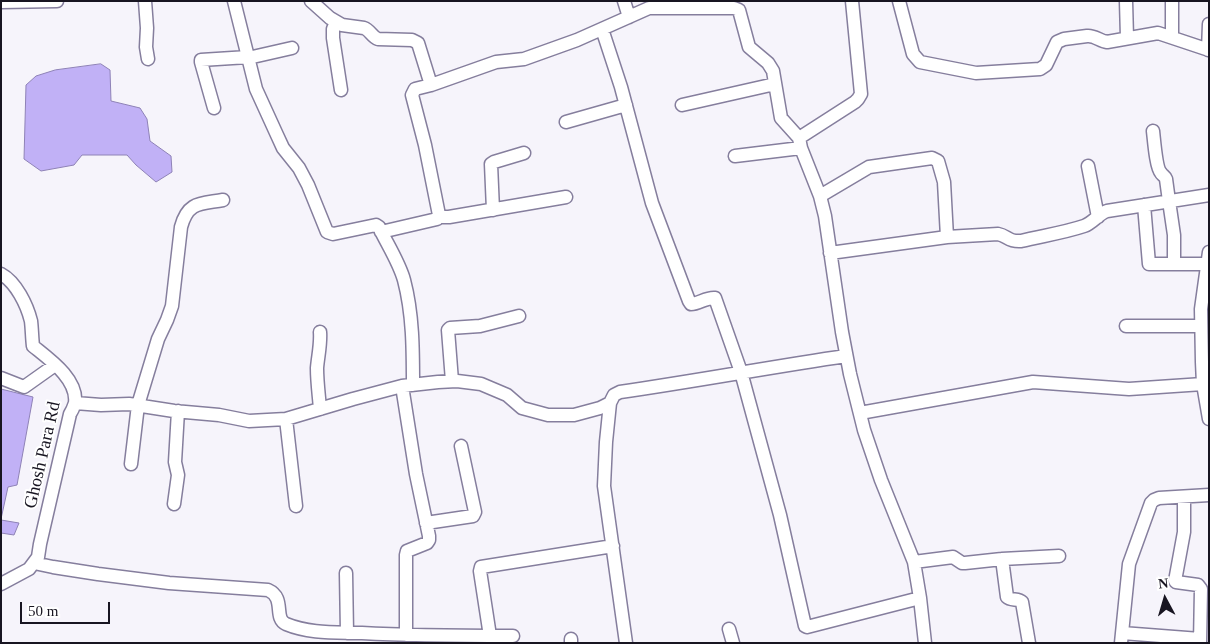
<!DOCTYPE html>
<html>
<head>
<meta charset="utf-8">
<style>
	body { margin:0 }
	#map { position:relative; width:1210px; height:644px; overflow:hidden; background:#f6f4fb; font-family:"Times New Roman",serif }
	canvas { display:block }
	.frame { position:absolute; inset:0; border:2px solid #181521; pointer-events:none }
	.north { position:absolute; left:1140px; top:574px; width:50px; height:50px; -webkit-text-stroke:4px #fff; paint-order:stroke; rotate:354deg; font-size:14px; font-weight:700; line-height:20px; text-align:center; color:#181521 }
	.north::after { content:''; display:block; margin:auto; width:18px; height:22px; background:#181521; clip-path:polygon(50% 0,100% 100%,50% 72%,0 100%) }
	.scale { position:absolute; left:20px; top:602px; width:90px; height:22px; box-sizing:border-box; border:2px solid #181521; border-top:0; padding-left:6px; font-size:15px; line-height:18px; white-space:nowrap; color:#181521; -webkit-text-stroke:4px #fff; paint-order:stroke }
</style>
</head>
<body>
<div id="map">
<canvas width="1210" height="644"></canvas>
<div class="frame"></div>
<div class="north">N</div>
<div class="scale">50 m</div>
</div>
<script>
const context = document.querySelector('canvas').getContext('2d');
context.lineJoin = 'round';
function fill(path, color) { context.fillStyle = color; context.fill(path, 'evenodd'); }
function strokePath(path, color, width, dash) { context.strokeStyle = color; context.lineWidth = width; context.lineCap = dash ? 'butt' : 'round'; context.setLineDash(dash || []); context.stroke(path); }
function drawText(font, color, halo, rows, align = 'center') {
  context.font = font + ' "Times New Roman",serif'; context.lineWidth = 4; context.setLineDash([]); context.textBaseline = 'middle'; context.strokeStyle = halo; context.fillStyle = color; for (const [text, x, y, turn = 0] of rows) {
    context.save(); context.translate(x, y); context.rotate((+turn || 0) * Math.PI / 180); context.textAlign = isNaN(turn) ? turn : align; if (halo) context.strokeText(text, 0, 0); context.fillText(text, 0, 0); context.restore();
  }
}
const water = new Path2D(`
	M101 64 110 70 111 101 140 108 147 119 150 141 171 156 172 172 156 182 136 165 127 155H82L74 165 41 171 24 159 26 85 36 76 55 70Z
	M1 389 33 397 17 485 8 487 1 519Z
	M1 520 19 523 14 535 1 533Z`);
const street = new Path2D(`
	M145 1 147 28 146 47 148 59
	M234 1 256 89 277 135 283 148 299 168 308 185 327 232 333 234 376 225 379 227C387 244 399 262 404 280 413 314 413 350 413 385
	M311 1 330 18 342 25 364 28C370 30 372 37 378 39L412 40 418 43 431 85
	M624 1 629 17
	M899 1 913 54 920 62 976 73 1040 69 1046 65 1057 42 1064 39 1087 36C1094 35 1100 41 1107 42L1158 33 1209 50
	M1126 1 1127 38
	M1172 1V37
	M1 2 57 1
	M336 22 333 29V38L341 90
	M602 29 621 87 652 203 689 301 691 304C699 304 706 297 715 298L741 372 780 515 805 626 807 627 920 598
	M1208 50 1209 24
	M248 58 292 48
	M682 105 775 84
	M214 108 201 62V60L248 57
	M566 122 626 105
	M1153 131C1154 139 1156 168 1161 173 1162 175 1165 176 1166 179L1169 201 1174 235V264
	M799 138 855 102 858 99 861 94 852 1
	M735 156 801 148
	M1088 166 1098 217
	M820 196 869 167 932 158 938 161 944 182 947 237
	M1144 205 1149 264H1207
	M493 210 491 164 494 162 524 153
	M438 217H449L566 197
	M381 232 437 219 439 215 425 145 412 95 415 89 431 85 496 62 524 59 577 40 649 8H734L739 10 749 47 768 63 773 71 781 118 799 138 801 148 820 196 825 216 842 332 850 374 864 430 881 480 914 562 920 598 925 643
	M1209 252 1201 309 1202 362 1203 384 1209 419
	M830 253 947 237 998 234C1008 236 1008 242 1021 241 1041 236 1063 233 1084 226 1093 223 1098 214 1107 211L1209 195
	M1 274C16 282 27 305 31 321 32 329 32 338 33 346 49 359 78 379 75 403 74 406 72 411 70 414L40 544 38 557 29 569 1 584
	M1126 326H1201
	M1 378 24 387 55 365
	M452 381 448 330 450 328 480 326 519 316
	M402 386 416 474 429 536V540L427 543 407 551 406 555V635
	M75 403 101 405 129 404 174 411 219 415 249 421 286 419 353 399 402 386 438 382 457 381 481 384 507 395 522 408 548 415H574L600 408 610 403 614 395 620 392C696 381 771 367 846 356
	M610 403 606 442 604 486 626 643
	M320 409C319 396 317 382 317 368 318 356 321 344 320 332
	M860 413 1033 382 1129 389 1203 384
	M286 419 296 506
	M131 464 138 405 158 339 167 320 172 306 181 227C188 201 201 204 223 200
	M1184 497V532L1175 581 1176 582 1198 585 1201 589 1200 643
	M174 504 178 475 175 462 178 411
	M426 523 473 516 475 512 461 446
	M1002 559 1007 597C1011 601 1018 598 1022 602L1029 643
	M914 562 953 557 962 563H965L1002 559 1059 556
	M34 563 53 567 98 574 169 583 268 590C286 598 273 618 286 624 310 634 337 632 362 633 413 636 463 636 513 636
	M346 573 347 633
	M729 629 733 643
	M1122 633 1200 639
	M490 636 480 571 481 567 613 546
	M571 639V643
	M1121 643 1129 564 1151 503 1154 500 1159 498 1209 495`);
const streetNames = [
	["Ghosh Para Rd",43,455,-77]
];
fill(water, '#c1b1f6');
strokePath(water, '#8e82b6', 1);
strokePath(street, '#857e9d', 15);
strokePath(street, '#fff', 12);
drawText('18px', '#181521', '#fff', streetNames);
</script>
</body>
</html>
